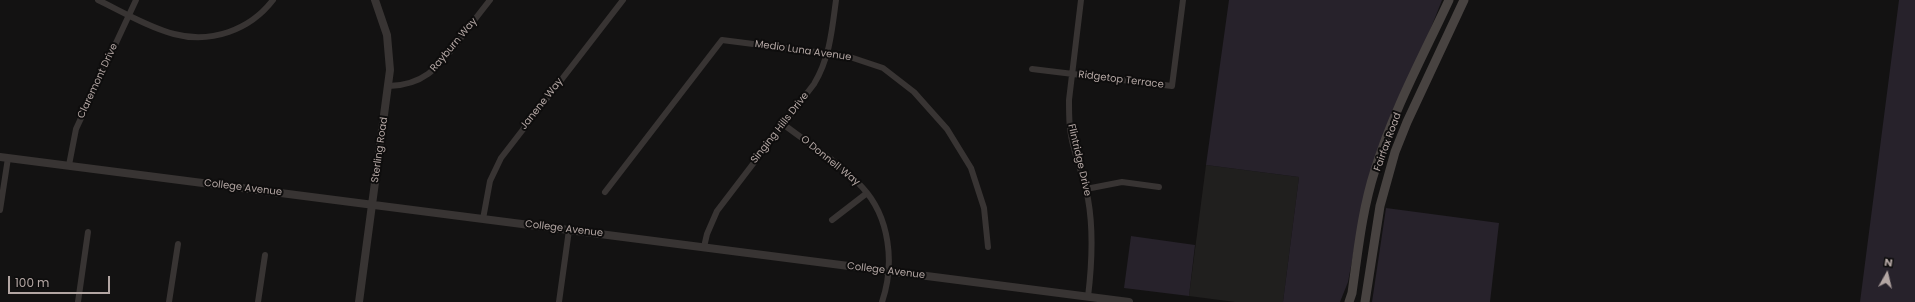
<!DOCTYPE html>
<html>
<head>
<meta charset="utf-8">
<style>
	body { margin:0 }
	#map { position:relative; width:1915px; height:302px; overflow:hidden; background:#131212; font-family:Poppins,sans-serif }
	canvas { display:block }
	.north { position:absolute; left:1867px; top:254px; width:40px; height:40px; -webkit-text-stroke:3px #0e0d0d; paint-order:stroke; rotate:8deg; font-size:11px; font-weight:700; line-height:16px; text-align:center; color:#b3a6a3 }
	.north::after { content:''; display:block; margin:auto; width:14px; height:18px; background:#b3a6a3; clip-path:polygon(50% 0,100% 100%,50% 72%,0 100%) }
	.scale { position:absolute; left:8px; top:276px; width:102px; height:18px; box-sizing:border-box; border:2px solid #b3a6a3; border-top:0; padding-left:5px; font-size:12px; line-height:14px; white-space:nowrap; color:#b3a6a3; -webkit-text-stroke:3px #0e0d0d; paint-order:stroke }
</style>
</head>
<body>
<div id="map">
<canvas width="1915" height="302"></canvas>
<div class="north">N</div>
<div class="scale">100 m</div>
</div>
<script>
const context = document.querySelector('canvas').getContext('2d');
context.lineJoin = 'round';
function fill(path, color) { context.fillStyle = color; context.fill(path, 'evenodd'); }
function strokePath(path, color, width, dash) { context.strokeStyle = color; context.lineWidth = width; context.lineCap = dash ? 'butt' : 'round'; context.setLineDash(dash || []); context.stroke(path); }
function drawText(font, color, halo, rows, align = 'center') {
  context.font = font + ' Poppins,sans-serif'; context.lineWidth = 4; context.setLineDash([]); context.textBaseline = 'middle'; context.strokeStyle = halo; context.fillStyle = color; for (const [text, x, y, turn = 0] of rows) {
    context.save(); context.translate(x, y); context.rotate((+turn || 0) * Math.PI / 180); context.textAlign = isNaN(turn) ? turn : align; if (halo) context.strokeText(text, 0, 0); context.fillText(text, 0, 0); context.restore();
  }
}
const built = new Path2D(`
	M1206 165 1299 177 1283 302H1235L1189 296Z`);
const green = new Path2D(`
	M1229 0H1442L1364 197 1348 282 1340 302H1283L1299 177 1206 165Z
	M1899 0H1915V302H1860Z
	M1386 208 1499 223 1490 302H1372Z
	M1131 236 1195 245 1189 296 1124 288Z`);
const minor = new Path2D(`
	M98 0C123 12 148 27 174 34 211 44 250 30 273 0
	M1081 0 1069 100C1069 116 1069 132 1074 148 1078 165 1085 181 1088 199 1094 232 1092 264 1088 297
	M1032 69 1172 86 1183 0
	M389 86C424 85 437 68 458 42 468 28 479 14 490 0
	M783 124C809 144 840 163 862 187 890 217 895 264 882 302
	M69 165 76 129 136 0
	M1086 189 1122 182 1159 187
	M605 192 722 40 847 56 883 68 914 92 947 129 971 168 984 208 988 247
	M0 210 8 158
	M483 219 490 181 501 158 623 0
	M832 220 867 193
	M704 247 707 234 717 211 814 84C830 57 832 30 836 0
	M78 302 88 232
	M169 302 178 244
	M258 302 265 255
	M559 302 569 230`);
const tertiary = new Path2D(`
	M0 157 1129 302
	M359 302 390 70 387 35 375 0`);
const secondary = new Path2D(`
	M1349 302 1352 293C1358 251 1362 210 1375 170 1393 111 1423 56 1449 0
	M1365 302 1380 206 1395 152 1407 122 1464 0`);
const streetNames = [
	["Rayburn Way",454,45,-50],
	["Medio Luna Avenue",803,51,8],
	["Ridgetop Terrace",1121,80,7],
	["Claremont Drive",98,81,-65],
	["Janene Way",542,104,-52],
	["Singing Hills Drive",780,128,-52],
	["Fairfax Road",1388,142,-70],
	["Sterling Road",380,150,-82],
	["Flintridge Drive",1079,160,77],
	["O Donnell Way",830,161,39],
	["College Avenue",243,188,7],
	["College Avenue",564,229,7],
	["College Avenue",886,271,7]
];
fill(built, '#201f1e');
fill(green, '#27222b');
strokePath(minor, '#383433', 6);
strokePath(tertiary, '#383433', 8);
strokePath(secondary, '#484341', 9);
drawText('10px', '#b3a6a3', '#0e0d0d', streetNames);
</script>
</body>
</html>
